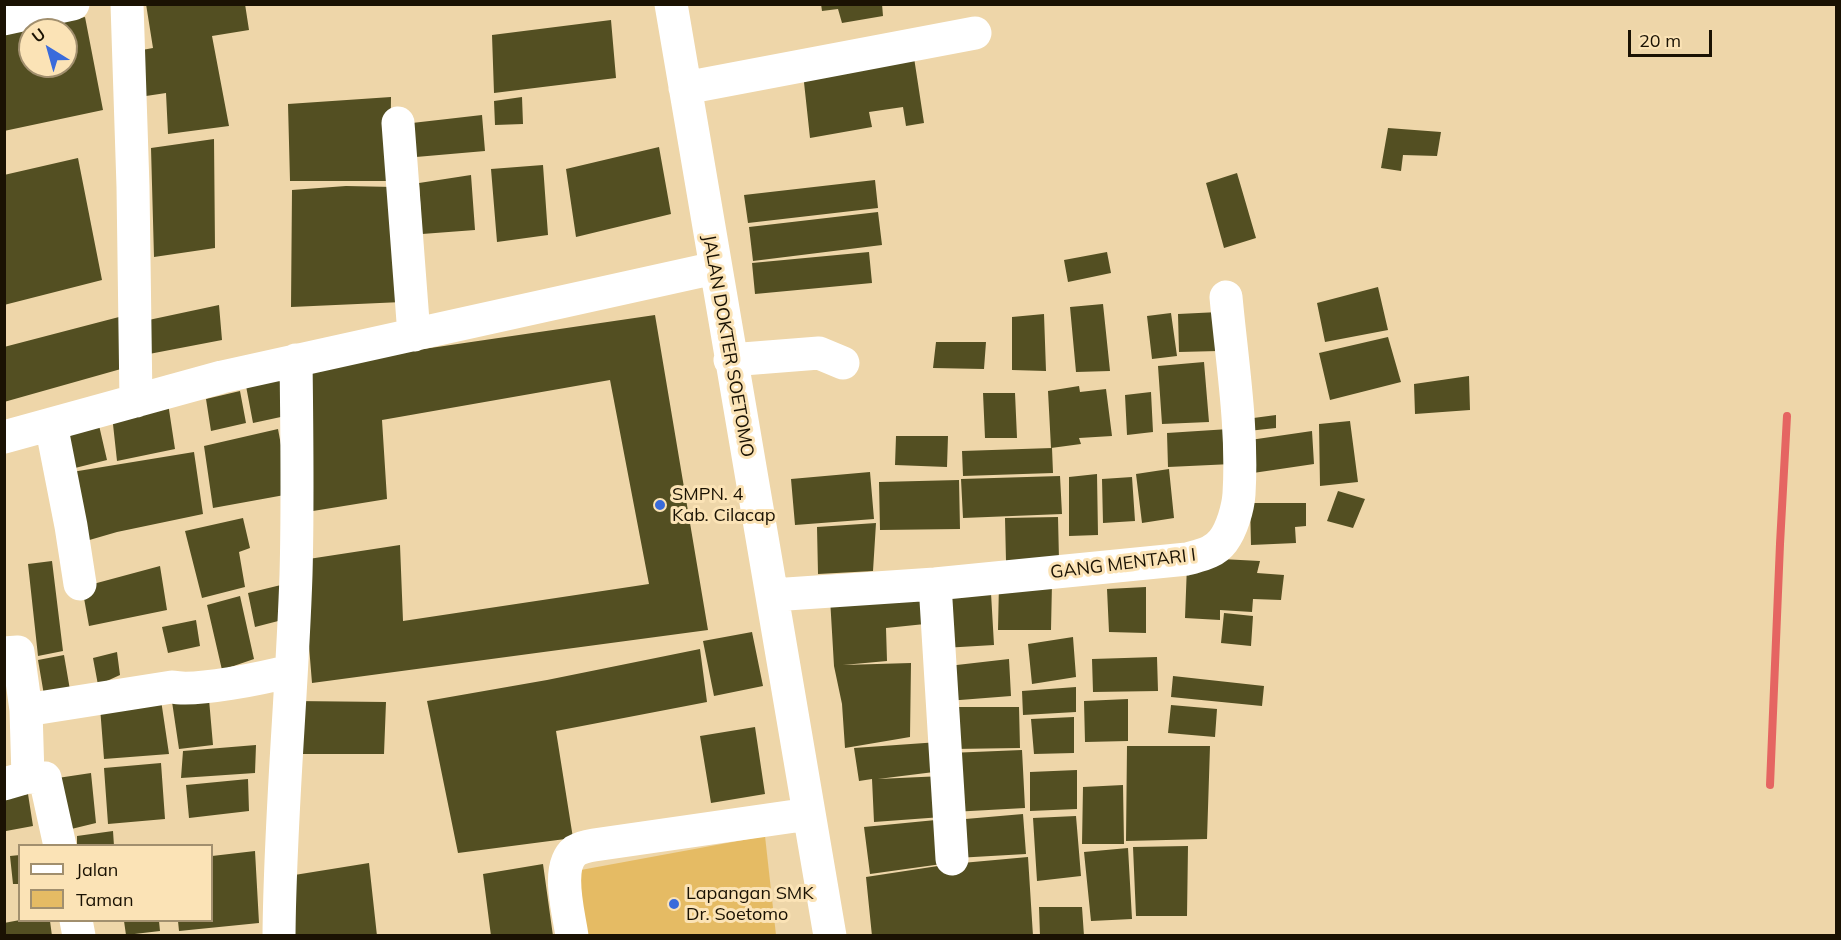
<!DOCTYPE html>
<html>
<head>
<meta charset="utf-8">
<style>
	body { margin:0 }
	#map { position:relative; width:1841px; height:940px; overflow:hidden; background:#eed6a9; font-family:Mulish,sans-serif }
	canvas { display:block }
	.frame { position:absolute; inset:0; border:6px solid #1a1203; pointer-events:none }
	.legend { position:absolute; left:18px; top:844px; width:195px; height:78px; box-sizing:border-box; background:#fbe3b6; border:2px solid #a18f6e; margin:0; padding:8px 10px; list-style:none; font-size:18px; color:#1a1203 }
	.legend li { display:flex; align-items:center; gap:12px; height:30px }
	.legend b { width:30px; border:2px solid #a18f6e }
	.north { position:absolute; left:18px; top:18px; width:60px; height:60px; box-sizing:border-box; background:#fbe3b6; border:2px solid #a18f6e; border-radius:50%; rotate:323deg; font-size:16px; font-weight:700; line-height:24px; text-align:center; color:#1a1203 }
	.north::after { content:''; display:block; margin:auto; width:21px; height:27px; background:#3a6bdb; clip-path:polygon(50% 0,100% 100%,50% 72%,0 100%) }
	.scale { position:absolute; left:1628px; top:30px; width:84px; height:27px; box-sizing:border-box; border:3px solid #1a1203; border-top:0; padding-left:8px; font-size:18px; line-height:21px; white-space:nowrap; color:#1a1203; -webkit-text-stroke:4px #fbe3b6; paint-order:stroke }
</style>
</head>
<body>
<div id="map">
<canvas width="1841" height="940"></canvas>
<div class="frame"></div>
<ul class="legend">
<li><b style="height:8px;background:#fff"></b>Jalan</li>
<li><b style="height:16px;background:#e5bb64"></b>Taman</li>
</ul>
<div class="north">U</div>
<div class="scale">20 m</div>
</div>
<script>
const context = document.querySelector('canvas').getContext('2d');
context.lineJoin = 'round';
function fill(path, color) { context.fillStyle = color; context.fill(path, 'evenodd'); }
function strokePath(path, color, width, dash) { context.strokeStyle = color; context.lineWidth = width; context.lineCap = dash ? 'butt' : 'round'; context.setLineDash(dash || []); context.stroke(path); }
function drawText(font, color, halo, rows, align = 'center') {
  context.font = font + ' Mulish,sans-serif'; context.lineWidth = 6; context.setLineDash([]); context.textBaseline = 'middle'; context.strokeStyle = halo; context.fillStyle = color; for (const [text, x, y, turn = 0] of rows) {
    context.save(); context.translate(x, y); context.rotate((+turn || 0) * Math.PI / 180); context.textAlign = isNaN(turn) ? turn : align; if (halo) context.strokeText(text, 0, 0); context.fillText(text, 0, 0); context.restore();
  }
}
const green = new Path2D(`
	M765 836 776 935H580L570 872Z`);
const stream = new Path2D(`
	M1770 785 1780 544 1787 416`);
const building = new Path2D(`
	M146 4H245L249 30 212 36 229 126 168 134 166 93 146 96 142 50 153 48Z
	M821 4H882L883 16 842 23 838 9 822 11Z
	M85 17 103 110 4 131V33ZM30 30H66V66H30Z
	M611 20 616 78 494 93 492 35Z
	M913 51 924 123 906 126 903 107 869 112 872 127 810 138 803 73Z
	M391 97 390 181H290L288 104Z
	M522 97 523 124 495 125 494 101Z
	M482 115 485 151 416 157 412 123Z
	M1388 128 1441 132 1437 156 1403 155 1401 171 1381 168Z
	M214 139 215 248 154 257 151 148Z
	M659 147 671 214 576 237 566 169Z
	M78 158 102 280 4 305V175Z
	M543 165 548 235 497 242 491 169Z
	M1237 173 1256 238 1224 248 1206 183Z
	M471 175 475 230 422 234 419 183Z
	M875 180 878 208 748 223 744 195Z
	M346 186 394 187 402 302 291 307 292 190Z
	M878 212 882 245 753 261 749 227Z
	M869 252 872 283 755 294 752 263Z
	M1107 252 1111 273 1068 282 1064 260Z
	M1378 287 1388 330 1325 342 1317 303Z
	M1103 304 1110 371 1076 372 1070 307Z
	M219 305 222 340 149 354 144 321Z
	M1219 312 1218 351 1179 352 1178 314Z
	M1171 313 1177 356 1152 359 1147 316Z
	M1044 314 1046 371 1012 370V317Z
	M655 315 708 630 312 683 302 560 400 545 403 621 649 584 610 380 382 420 387 499 313 511 301 367Z
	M119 317 128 367 4 402V347Z
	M1388 337 1401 382 1330 400 1319 353Z
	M936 342H986L984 369 933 368Z
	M1204 362 1209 422 1162 424 1158 366Z
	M1469 376 1470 410 1415 414 1414 384Z
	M282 377 290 415 253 423 246 386Z
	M1079 386 1080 392 1106 389 1112 436 1079 438 1081 444 1051 448 1048 391Z
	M240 391 246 423 211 431 206 399Z
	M1151 392 1153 432 1127 435 1125 395Z
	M983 393H1015L1017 438H985Z
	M168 403 175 449 117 461 112 415Z
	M1276 415V428L1248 431 1246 419Z
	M98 421 107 460 71 469 64 429Z
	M1350 421 1358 482 1320 486 1319 424Z
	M278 429 290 494 213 508 204 446Z
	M1229 429 1232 464 1168 467 1167 433Z
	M1312 431 1314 464 1253 473 1250 440Z
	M896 436H948L947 467 895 465Z
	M1052 448 1053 473 963 476 962 451Z
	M194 452 203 514 117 532 86 541 72 472Z
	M1169 469 1174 518 1142 523 1136 474Z
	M870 472 874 519 795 525 791 479Z
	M1097 474 1098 535 1069 536V477Z
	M1060 476 1062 514 963 518 961 479Z
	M1132 477 1135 521 1103 523 1102 479Z
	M959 480 960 529 880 530 879 482Z
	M1338 491 1365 499 1353 528 1327 521Z
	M1250 503H1306V526L1295 527 1296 543 1251 545Z
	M1058 517 1059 560 1006 561 1005 518Z
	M243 518 250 548 239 552 245 587 202 598 185 531Z
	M876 523 873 571 818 574 817 527Z
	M1221 559 1260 561 1257 573 1284 575 1281 600 1253 599 1252 612 1220 610V620L1185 618 1187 565Z
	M52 561 63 651 38 656 28 564Z
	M160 566 167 610 89 626 82 587Z
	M999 583H1052L1051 630H998Z
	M281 585 286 619 255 627 248 593Z
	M1146 587V633L1109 632 1107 589Z
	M928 590 925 624 886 628 887 661 843 665 911 663 910 737 845 748 842 704 834 666 830 598Z
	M991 593 994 645 943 648 940 596Z
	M240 596 254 659 222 670 207 605Z
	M1224 613 1253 616 1251 646 1221 643Z
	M196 620 200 646 168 653 162 627Z
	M752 632 763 686 714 696 703 641Z
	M1073 637 1076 677 1032 684 1028 644Z
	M700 649 707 702 556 731 573 838 458 853 427 701 547 680Z
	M117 652 120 675 98 685 93 658Z
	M64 655 70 690 44 695 38 660Z
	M1157 657 1158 691 1093 692 1092 659Z
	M1009 659 1011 696 947 701 948 666Z
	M1173 676 1264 686 1262 706 1171 697Z
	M1076 687V712L1023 715 1022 691Z
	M208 688 213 745 179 749 171 695Z
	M1128 699V741L1085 742 1084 701Z
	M161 700 169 754 104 759 100 707Z
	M295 701 386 702 384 754H293Z
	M1171 705 1217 709 1215 737 1168 733Z
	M953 707H1019L1020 748 953 749Z
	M1074 717V753L1034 754 1031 719Z
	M755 727 765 794 711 803 700 736Z
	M939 742 942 771 878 779 943 776 942 817 874 822 872 779 859 781 854 748Z
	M256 745 255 773 181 778 183 751Z
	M1127 746H1210L1207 839 1126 841Z
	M1022 750 1025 808 952 812 949 753Z
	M161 763 165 819 108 824 104 768Z
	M1077 770V809L1030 811V772Z
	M91 773 96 823 59 832 51 779Z
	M248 779 249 811 189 818 186 785Z
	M1123 785 1124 844H1082L1083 787Z
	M28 794 33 826 6 831 4 798Z
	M1023 814 1026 854 956 858 954 820Z
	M1076 816 1081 876 1037 881 1033 818Z
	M946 819 949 863 870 874 864 827Z
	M113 831 114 846H77V836Z
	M1188 846 1187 916H1136L1133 847Z
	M1128 848 1132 919 1091 921 1084 852Z
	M255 851 259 923 179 931 178 921H212V856Z
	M20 855V884H13L10 856Z
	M1028 857 1033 936H872L866 877 951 864Z
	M369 863 377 936H288L282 877Z
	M543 864 553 936H491L483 874Z
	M1039 907H1082L1084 936H1040Z
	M20 920 50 921 52 936H4V923Z
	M124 921H159L160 931 126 935Z`);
const minor = new Path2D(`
	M127 4 133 187 136 401
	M671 4 830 936
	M4 19 73 4
	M685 88 975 33
	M398 123 414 335
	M730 360 819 353 843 363
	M51 424 71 526 80 584
	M4 437 222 377 715 268
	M935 584 952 859
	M772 595 935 584 1187 559C1201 555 1214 553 1223 541 1232 529 1238 508 1239 494 1243 428 1232 362 1226 297
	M4 653 18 652 26 710 28 777
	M26 710 172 687C196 692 264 678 290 671
	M4 784 28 777 45 778 60 846
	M76 920 79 936
	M279 936C280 815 292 695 296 575 298 504 297 432 296 360
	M572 936C569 913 555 867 575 851 580 848 588 846 594 845L809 814`);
const markers = [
	[660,505,6,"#3a6bdb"],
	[674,904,6,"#3a6bdb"]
];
const streetNames = [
	["JALAN DOKTER SOETOMO",728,346,80],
	["GANG MENTARI I",1123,564,-7]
];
const poiNames = [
	["SMPN. 4",672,495],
	["Kab. Cilacap",672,516],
	["Lapangan SMK",686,894],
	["Dr. Soetomo",686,915]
];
fill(green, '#e5bb64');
strokePath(stream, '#e56562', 8);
fill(building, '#534f22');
strokePath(minor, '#fff', 33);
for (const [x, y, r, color] of markers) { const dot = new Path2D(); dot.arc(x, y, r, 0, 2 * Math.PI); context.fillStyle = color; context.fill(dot); strokePath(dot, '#fbe3b6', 2); }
drawText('18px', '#1a1203', '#fbe3b6', streetNames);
drawText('18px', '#1a1203', '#fbe3b6', poiNames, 'left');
</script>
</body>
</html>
